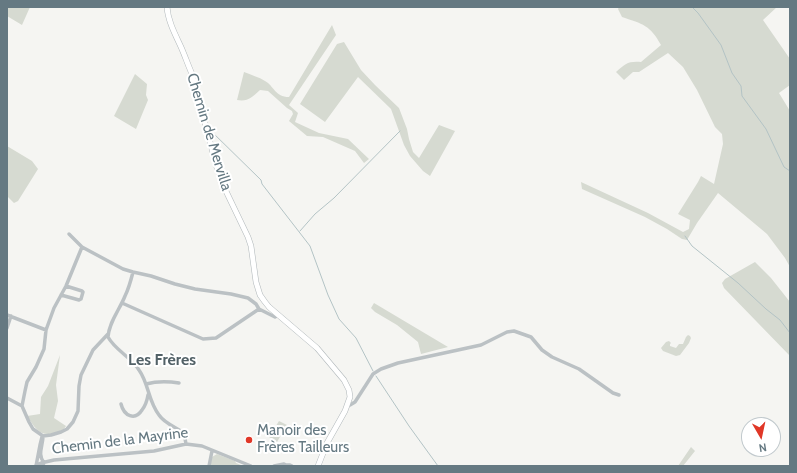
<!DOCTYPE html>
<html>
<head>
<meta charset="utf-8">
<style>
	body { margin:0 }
	#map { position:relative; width:797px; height:473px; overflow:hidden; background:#f5f5f2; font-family:Cabin,sans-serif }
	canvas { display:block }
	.frame { position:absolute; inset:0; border:8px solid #657982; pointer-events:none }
	.north { position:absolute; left:741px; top:417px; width:40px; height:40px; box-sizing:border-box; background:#fff; border:1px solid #c1c9cd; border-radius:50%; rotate:171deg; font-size:11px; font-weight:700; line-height:16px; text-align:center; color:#657982 }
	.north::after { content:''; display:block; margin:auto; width:14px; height:18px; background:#e03727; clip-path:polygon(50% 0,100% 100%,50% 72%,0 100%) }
</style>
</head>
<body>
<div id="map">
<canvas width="797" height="473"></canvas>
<div class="frame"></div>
<div class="north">N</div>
</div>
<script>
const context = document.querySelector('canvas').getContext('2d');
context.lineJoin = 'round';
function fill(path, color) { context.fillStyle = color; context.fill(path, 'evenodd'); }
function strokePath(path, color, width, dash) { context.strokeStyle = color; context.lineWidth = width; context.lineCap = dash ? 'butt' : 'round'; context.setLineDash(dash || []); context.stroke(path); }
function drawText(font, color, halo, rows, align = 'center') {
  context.font = font + ' Cabin,sans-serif'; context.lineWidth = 4; context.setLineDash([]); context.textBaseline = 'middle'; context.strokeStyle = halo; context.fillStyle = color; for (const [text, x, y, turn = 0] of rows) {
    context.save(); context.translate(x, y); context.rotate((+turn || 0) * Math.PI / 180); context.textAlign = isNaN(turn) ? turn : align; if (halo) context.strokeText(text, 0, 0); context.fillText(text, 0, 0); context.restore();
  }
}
const green = new Path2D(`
	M7 7H30L22 25 7 16Z
	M619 7H777L763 20 790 59V85L779 93 790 111V267L785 258 767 234 718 193 697 223 687 240 682 239 667 229 645 217 582 189 581 182 648 213 683 232 689 229 690 220 678 214 698 182 701 176 714 184 723 144 722 134 715 127 697 90 683 67 668 53 639 72H633L624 80 616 72C625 64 628 61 641 62L661 45C650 25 643 24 622 17L618 9Z
	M332 25 336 35 289 105 298 113 295 122 319 133 348 139 369 159 364 163 355 151 323 137 307 136 289 121 293 114 292 111 287 108 268 91 260 90C252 97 248 102 237 100L244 72C251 75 259 77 265 81 274 86 275 97 289 97Z
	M344 42 361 70 375 85 399 108 407 129 409 139 413 152 419 158 439 125 455 131 430 176 423 171 410 156 404 145 391 109 358 77 325 122 300 104 337 44Z
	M135 74 147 84 146 95 148 100 136 129 114 116Z
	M7 146 32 161 38 169 18 201 14 203 7 196Z
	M755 262 771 278 790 302V356L724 288 722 283 725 279Z
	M374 303 448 347 421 354 418 342 397 325 375 312 371 308Z
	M688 335 690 336 691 338 689 343 680 355 676 356 663 351 661 348 666 342 669 341 671 343 670 344V346L676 348 679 344H683L686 337Z
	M60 355 56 385 58 401 54 418 66 426C64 430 62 430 58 432 41 438 36 430 27 416L40 414 41 397 48 386Z
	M279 421 287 425 277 442 269 437Z
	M691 447 695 451 683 466H678Z
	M217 454 235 461 236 463 243 466H210L212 457Z`);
const stream = new Path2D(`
	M692 7 698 13 721 45 732 73 741 86 742 96 766 129 784 167 790 171
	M211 131 261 180 262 184 310 246 328 295 339 319 356 338 373 371
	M300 231 315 214 334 198 400 131
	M685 236 692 246 738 283 766 309 780 320 790 333
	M376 376 409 426 438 466`);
const street = new Path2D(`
	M69 234 82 247 123 269 133 272 151 276 175 284 195 289 231 294 248 298 256 304 259 309 275 317 279 315
	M133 272C131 280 129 288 125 296 120 309 109 322 108 337 115 350 131 357 139 370 149 384 148 401 159 415 165 424 176 427 184 433L186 444
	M61 295 79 300 81 299 83 292 82 291 66 286
	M122 303 203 339 216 338 259 309
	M7 315 46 330
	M7 328 11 316
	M146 384C157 381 167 381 179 383
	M7 398 22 406
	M121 404C124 416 135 421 142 410 146 405 147 401 148 395
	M348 406 350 405 355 402 373 374 381 369 398 363 481 345 507 332 514 331 531 337 542 350 552 357 579 369 613 393 619 395
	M43 436 33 429 29 422 22 406 25 391 27 382 36 367 44 349 46 330 54 308 66 286 82 247
	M43 436 51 435 61 432 67 429 73 422 78 411 79 386 81 375 93 350 108 334
	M36 465 41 463 54 460 154 451 186 444 202 446 251 466
	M36 466 40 445 42 437
	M42 466 44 463C37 454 43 446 43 436
	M209 466 212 451
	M274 466 284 464 286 465H290L292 466`);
const secondary = new Path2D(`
	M167 7C168 21 175 34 181 47 185 56 188 65 192 74L217 168 224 187 248 237 251 246 256 282 260 295 265 302 269 307 317 348 344 380 349 390 350 397 345 411 327 443 318 466`);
const markers = [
	[249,440,4,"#e03727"]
];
const streetNames = [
	["Chemin de Mervilla",209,132,73],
	["Chemin de la Mayrine",120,441,-7]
];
const poiNames = [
	["Manoir des",257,431],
	["Frères Tailleurs",257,448]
];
const neighbourhoodNames = [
	["Les Frères",162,360]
];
fill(green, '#d6dad1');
strokePath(stream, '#b3c3c5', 1);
strokePath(secondary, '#b0b7ba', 6);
strokePath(street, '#bbc1c4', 3.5);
strokePath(secondary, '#fff', 5);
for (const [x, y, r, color] of markers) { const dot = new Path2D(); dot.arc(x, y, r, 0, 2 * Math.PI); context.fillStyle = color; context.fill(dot); strokePath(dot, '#fff', 1.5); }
drawText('15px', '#657982', '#fff', streetNames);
drawText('15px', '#657982', '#fff', poiNames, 'left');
drawText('bold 16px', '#526167', '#fff', neighbourhoodNames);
</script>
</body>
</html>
